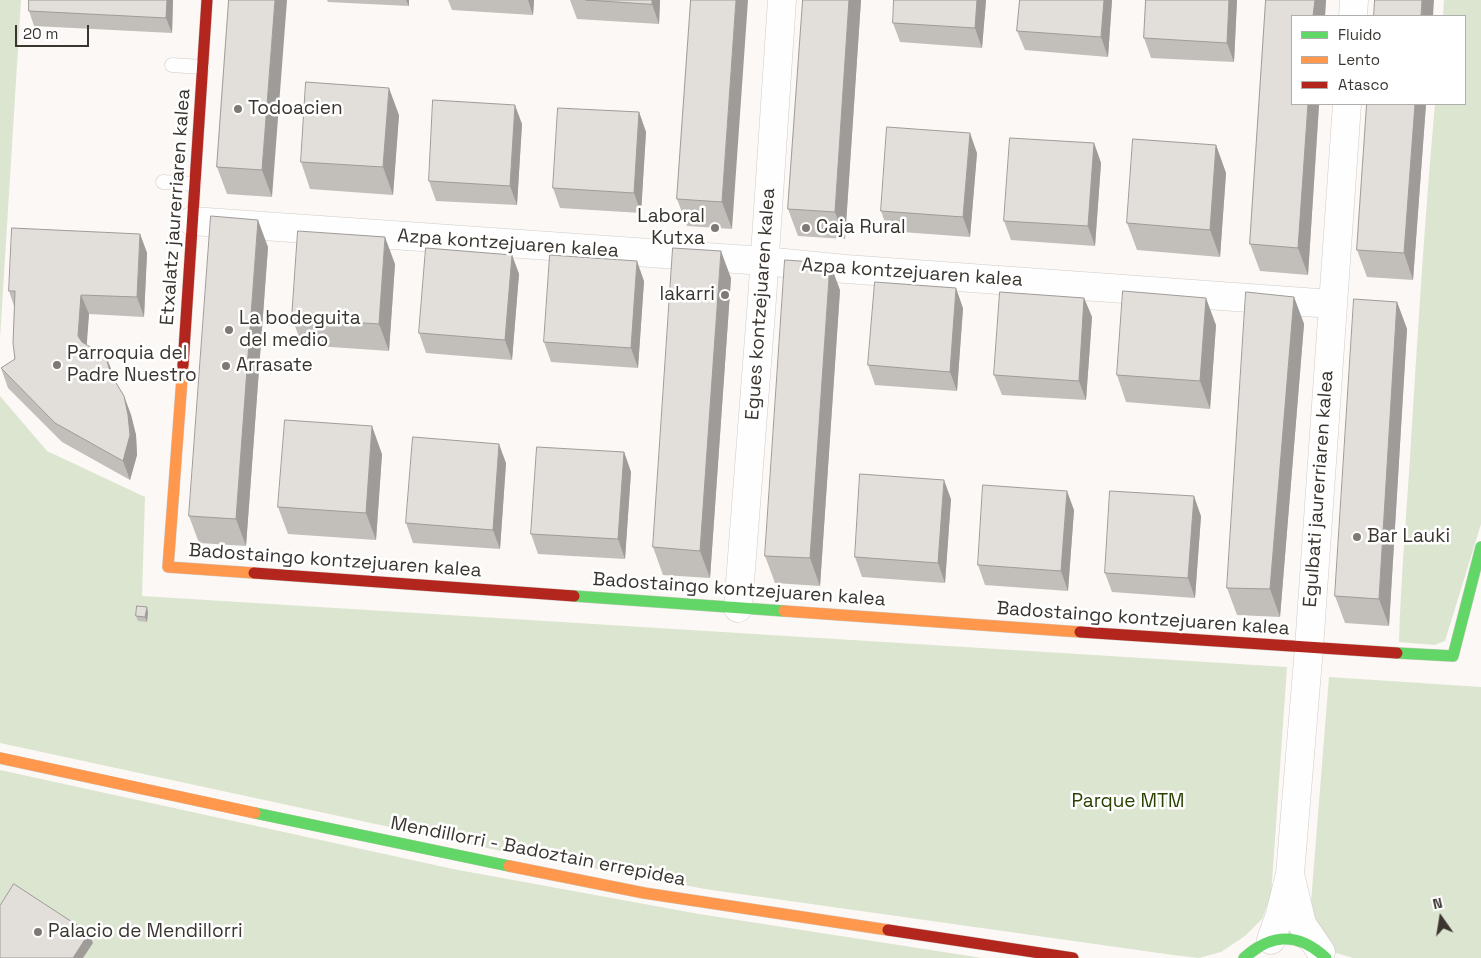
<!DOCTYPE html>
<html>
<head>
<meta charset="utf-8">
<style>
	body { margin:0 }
	#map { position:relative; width:1481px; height:958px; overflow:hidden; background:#fbf8f5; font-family:"Space Grotesk",sans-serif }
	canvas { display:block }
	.legend { position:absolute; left:1291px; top:15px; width:175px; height:90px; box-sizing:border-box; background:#fff; border:1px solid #b0aeac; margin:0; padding:6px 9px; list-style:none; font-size:15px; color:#3a352f }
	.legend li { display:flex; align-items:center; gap:10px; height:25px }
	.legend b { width:25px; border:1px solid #b0aeac }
	.north { position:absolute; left:1416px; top:893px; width:50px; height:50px; -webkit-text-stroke:4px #fff; paint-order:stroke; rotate:347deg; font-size:14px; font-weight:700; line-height:20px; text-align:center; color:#3a352f }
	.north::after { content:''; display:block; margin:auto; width:18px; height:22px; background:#3a352f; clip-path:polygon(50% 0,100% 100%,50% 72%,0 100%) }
	.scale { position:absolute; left:15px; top:25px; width:74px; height:22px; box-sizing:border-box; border:2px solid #3a352f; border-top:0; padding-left:6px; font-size:15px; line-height:18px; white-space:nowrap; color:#3a352f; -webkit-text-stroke:4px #fff; paint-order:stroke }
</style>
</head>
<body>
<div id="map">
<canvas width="1481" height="958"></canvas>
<ul class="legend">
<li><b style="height:6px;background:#63d668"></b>Fluido</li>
<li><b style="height:6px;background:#ff974d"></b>Lento</li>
<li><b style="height:6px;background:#b3261e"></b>Atasco</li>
</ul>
<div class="north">N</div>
<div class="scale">20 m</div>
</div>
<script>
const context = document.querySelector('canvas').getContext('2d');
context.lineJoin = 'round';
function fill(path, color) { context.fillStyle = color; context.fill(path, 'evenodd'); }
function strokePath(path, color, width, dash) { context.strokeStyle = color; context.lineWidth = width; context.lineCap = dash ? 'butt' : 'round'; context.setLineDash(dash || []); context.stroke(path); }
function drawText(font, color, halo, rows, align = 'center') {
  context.font = font + ' "Space Grotesk",sans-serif'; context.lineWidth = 5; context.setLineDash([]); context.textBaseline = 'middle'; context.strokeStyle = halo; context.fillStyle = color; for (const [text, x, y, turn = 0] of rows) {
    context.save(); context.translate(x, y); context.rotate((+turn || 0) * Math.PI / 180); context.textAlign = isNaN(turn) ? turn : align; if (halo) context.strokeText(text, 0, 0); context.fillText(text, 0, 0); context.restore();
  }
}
const green = new Path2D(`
	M0 0H21L0 338Z
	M1444 0H1481V524L1445 641 1434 645 1399 642C1401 575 1407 508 1411 441 1418 328 1425 216 1435 104H1465V16H1443Z
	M0 396 47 451 145 497 142 596 1287 667 1271 896 1262 919 1245 936 1221 952 1199 958 1173 955 705 889 501 851 0 743Z
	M1329 677 1481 687V958H1353L1333 952 1309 927Z
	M0 770 453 869 699 914 982 958H0Z`);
const lane = new Path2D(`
	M172 65 202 67
	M163 182 194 184`);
const street = new Path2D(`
	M1353 16 1354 0
	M192 221 764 261 846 269 1332 304
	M738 608 762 299 782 0
	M1291 878 1302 924 1321 952
	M1271 940 1280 914 1290 874 1309 648 1347 104`);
const fast = new Path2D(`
	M574 596 784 611
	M1397 653 1453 656 1481 547
	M255 813 509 866
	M1244 958C1272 933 1298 932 1326 958`);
const slow = new Path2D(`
	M183 365 168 567 254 573
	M784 611 1080 632
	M0 758 255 813
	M509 866 644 893 888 930`);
const jam = new Path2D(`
	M183 365 207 0
	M254 573 574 596
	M1080 632 1397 653
	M888 930 1073 958`);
const wall = new Path2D(`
	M173 0 172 33 34 26 29 11Z
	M229 0 272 197 227 194 217 167Z
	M327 0H409V6L328 2Z
	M448 0H534L533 15 452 10Z
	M570 0H660L659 24 577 19Z
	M691 0 732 229 687 226 677 199Z
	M803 0H861L845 239 798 236 788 209Z
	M986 0 982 48 900 42 893 23Z
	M1020 0H1112L1108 57 1025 50 1017 31Z
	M1146 0H1237L1234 62 1151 58 1144 38Z
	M1266 0H1326L1308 275 1260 271 1250 244Z
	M1367 104H1426L1413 280 1367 277 1357 250Z
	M639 112 646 132 641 213 560 208 553 188Z
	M399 115 393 195 310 189 301 162Z
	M522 124 517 205 436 201 429 181Z
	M1094 143 1101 163 1095 246 1011 240 1004 221Z
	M1216 145 1226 173 1220 257 1137 250 1127 223Z
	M977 153 970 237 888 231 881 211Z
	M140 234 147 253 144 317 89 314 86 344 114 376 115 381 124 396 131 415 136 435 137 455 130 480 62 442 8 388 1 368 15 359 14 306 9 291Z
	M268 247 246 546 199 543 189 516Z
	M512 255 519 274 512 360 426 353 419 333Z
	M395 264 389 351 302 345 292 318Z
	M731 278 710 578 663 575 653 547Z
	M644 281 638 368 551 362 544 342Z
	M840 290 820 586 775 583 765 556Z
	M1294 297 1304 324 1280 617 1237 615 1227 588Z
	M1084 298 1092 317 1086 400 1002 395 994 375Z
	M1397 302 1407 329 1389 626 1345 623 1335 596Z
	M963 308 957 391 875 385 868 365Z
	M1216 325 1210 409 1126 402 1117 375Z
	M624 452 631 472 625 559 538 554 531 534Z
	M382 454 376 540 288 534 278 507Z
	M506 463 500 549 413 543 406 523Z
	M951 499 945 583 862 577 855 557Z
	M1074 510 1068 591 985 585 978 565Z
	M1201 516 1195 598 1112 592 1105 573Z
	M148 612 147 622 138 621 136 616Z`);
const shadedWall = new Path2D(`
	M167 0H173L172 33 166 18Z
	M275 0H287L272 197 262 170Z
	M406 0H409V6Z
	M528 0H534L533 15Z
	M652 0H660L659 24 652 4Z
	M736 0H748L732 229 722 202Z
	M849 0H861L845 239 835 212Z
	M977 0H986L982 48 975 28Z
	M1104 0H1112L1108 57 1101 37Z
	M1229 0H1237L1234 62 1227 43Z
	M1315 0H1326L1325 16H1313Z
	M1422 0H1434L1433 16H1421Z
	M389 88 399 115 393 195 383 167Z
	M1308 104H1319L1308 275 1298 248Z
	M1415 104H1426L1413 280 1404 253Z
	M515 105 522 124 517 205 510 186Z
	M639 112 646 132 641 213 634 193Z
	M970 133 977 153 970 237 963 217Z
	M1094 143 1101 163 1095 246 1088 226Z
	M1216 145 1226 173 1220 257 1210 230Z
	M258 220 268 247 246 546 236 519Z
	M140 234 147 253 144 317 137 297Z
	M385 237 395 264 389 351 379 324Z
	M721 251 731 278 710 578 700 551Z
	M512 255 519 274 512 360 505 340Z
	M637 261 644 281 638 368 631 348Z
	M830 263 840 290 820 586 810 558Z
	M956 288 963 308 957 391 950 372Z
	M81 295 89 314 86 356 78 336Z
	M1294 297 1304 324 1280 617 1270 589Z
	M1084 298 1092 317 1086 400 1079 381Z
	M1206 298 1216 325 1210 409 1200 381Z
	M1397 302 1407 329 1389 626 1379 599Z
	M106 356 114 376 117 392 110 373Z
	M124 396 131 415 136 435 137 455 130 480 123 461Z
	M372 426 382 454 376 540 366 513Z
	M499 444 506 463 500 549 493 530Z
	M624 452 631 472 625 559 618 539Z
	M944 480 951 499 945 583 938 563Z
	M1067 491 1074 510 1068 591 1061 571Z
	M1194 496 1201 516 1195 598 1188 578Z
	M147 607 148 612 147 622 145 617Z
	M89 933 93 943 83 958H73Z`);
const building = new Path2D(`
	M29 0H167L166 18 29 11Z
	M229 0H275L262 170 217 167Z
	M586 0H652V4Z
	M691 0H736L722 202 677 199Z
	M803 0H849L835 212 788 209Z
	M894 0H977L975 28 893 23Z
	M1020 0H1104L1101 37 1017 31Z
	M1146 0H1229L1227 43 1144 38Z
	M1266 0H1315L1313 16H1292V104H1308L1298 248 1250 244Z
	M1375 0H1422L1421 16H1374Z
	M306 82 389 88 383 167 301 162Z
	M433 100 515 105 510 186 429 181Z
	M1367 104H1415L1404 253 1357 250Z
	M558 108 639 112 634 193 553 188Z
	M887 127 970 133 963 217 881 211Z
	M1010 138 1094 143 1088 226 1004 221Z
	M1133 139 1216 145 1210 230 1127 223Z
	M211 216 258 220 236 519 189 516Z
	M12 228 140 234 137 297 81 295 78 336 82 342 106 356 110 373 124 396 128 415 130 435 123 461 55 423 1 368 15 359 13 343 15 291H9Z
	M298 231 385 237 379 324 292 318Z
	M426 248 512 255 505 340 419 333Z
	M673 248 721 251 700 551 653 547Z
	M550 255 637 261 631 348 544 342Z
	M785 260 830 263 810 558 765 556Z
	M875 282 956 288 950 372 868 365Z
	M1123 291 1206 298 1200 381 1117 375Z
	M1000 292 1084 298 1079 381 994 375Z
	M1246 292 1294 297 1270 589 1227 588Z
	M1354 299 1397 302 1379 599 1335 596Z
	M285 420 372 426 366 513 278 507Z
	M413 437 499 444 493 530 406 523Z
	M537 447 624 452 618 539 531 534Z
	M860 474 944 480 938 563 855 557Z
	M983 485 1067 491 1061 571 978 565Z
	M1110 491 1194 496 1188 578 1105 573Z
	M137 606 147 607 145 617 136 616Z
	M14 884 89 933 73 958H0V906Z`);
const markers = [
	[238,109,5,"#7e7974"],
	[715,228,5,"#7e7974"],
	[806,228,5,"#7e7974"],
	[725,295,5,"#7e7974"],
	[229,330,5,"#7e7974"],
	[57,365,5,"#7e7974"],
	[226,366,5,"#7e7974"],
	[1357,537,5,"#7e7974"],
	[38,932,5,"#7e7974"]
];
const poiNames = [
	["Todoacien",248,109],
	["Laboral",705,217,"right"],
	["Kutxa",705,239,"right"],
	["Caja Rural",816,228],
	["lakarri",715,295,"right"],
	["La bodeguita",239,319],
	["del medio",239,341],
	["Parroquia del",67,354],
	["Padre Nuestro",67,376],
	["Arrasate",236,366],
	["Bar Lauki",1367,537],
	["Palacio de Mendillorri",48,932]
];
const streetNames = [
	["Etxalatz jaurerriaren kalea",176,207,-86],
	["Azpa kontzejuaren kalea",508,244,4],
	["Azpa kontzejuaren kalea",912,273,4],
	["Egues kontzejuaren kalea",761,304,-86],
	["Egulbati jaurerriaren kalea",1319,489,-86],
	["Badostaingo kontzejuaren kalea",335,561,4],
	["Badostaingo kontzejuaren kalea",739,590,4],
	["Badostaingo kontzejuaren kalea",1143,619,4],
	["Mendillorri - Badoztain errepidea",538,852,11]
];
const parkNames = [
	["Parque MTM",1128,802]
];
fill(green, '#dce5cf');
strokePath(lane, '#d0cbc7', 15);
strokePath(street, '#d0cbc7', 29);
strokePath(fast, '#d0cbc7', 12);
strokePath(slow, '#d0cbc7', 12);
strokePath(jam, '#d0cbc7', 12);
strokePath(lane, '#fefefe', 14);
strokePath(street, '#fefefe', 28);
strokePath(fast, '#63d668', 11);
strokePath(slow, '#ff974d', 11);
strokePath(jam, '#b3261e', 11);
fill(wall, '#c2bfbb');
fill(shadedWall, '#9e9b99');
fill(building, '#e2deda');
strokePath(building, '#9e9b99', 1);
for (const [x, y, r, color] of markers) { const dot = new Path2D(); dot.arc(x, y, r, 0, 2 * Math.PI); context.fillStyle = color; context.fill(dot); strokePath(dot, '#fff', 2); }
drawText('19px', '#3a352f', '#fff', poiNames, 'left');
drawText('19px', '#3a352f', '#fff', streetNames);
drawText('19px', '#294202', '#fff', parkNames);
</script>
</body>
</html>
